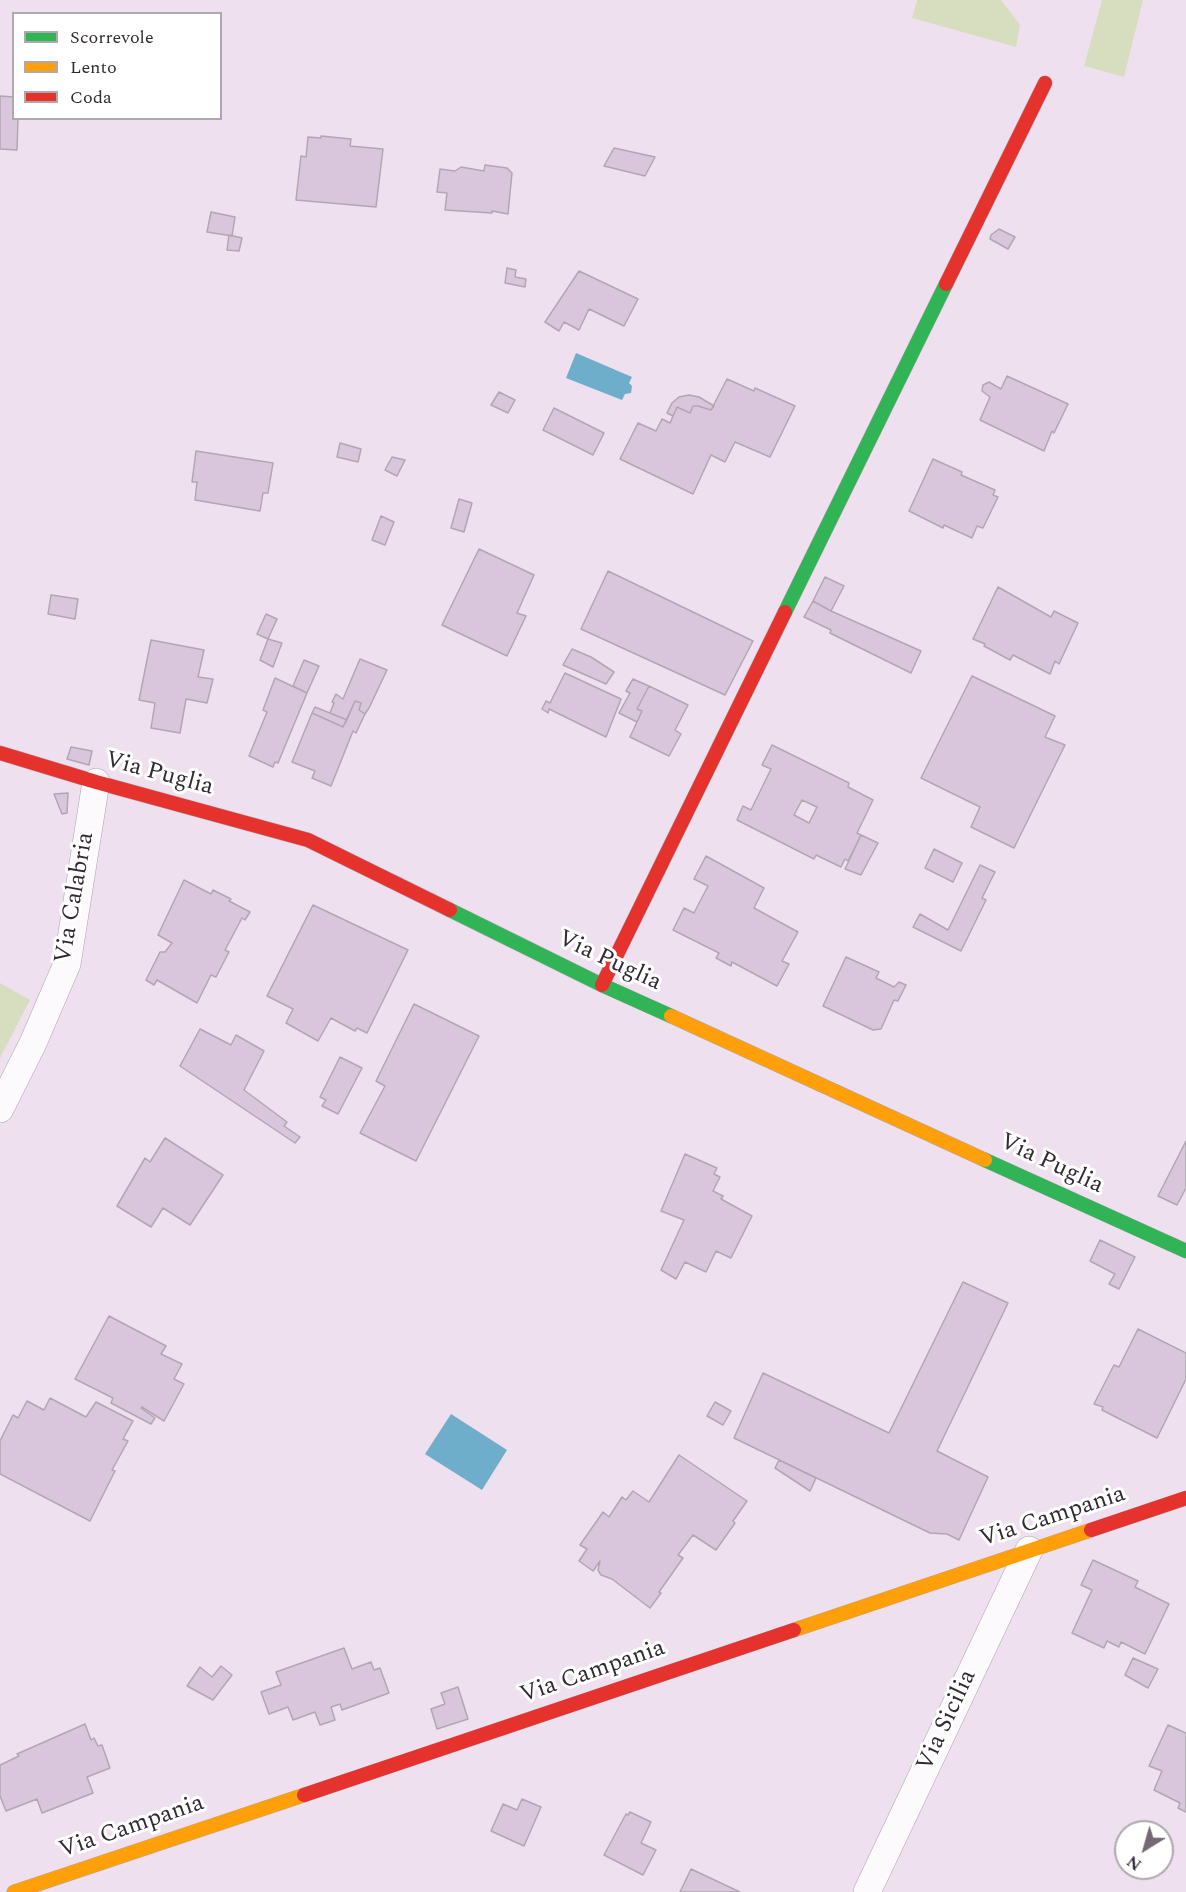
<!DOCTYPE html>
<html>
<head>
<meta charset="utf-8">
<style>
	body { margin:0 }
	#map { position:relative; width:1186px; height:1892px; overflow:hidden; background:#eee0ef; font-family:Spectral,serif }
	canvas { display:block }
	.legend { position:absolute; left:12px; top:12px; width:210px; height:108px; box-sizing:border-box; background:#fff; border:2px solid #ada9ad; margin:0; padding:8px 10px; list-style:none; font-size:18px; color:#322933 }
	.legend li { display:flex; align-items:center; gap:12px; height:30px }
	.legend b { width:30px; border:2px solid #ada9ad }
	.north { position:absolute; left:1114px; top:1820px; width:60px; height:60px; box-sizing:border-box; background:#fff; border:2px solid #ada9ad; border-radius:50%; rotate:217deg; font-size:16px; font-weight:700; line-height:24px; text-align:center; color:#322933 }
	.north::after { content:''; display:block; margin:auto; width:21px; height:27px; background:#746975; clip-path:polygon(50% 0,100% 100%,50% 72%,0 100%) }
</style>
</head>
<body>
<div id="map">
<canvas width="1186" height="1892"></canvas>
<ul class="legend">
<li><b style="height:8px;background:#30b455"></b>Scorrevole</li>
<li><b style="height:8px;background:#ff9f0a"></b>Lento</li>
<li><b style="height:8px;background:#e5322d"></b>Coda</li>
</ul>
<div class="north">N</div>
</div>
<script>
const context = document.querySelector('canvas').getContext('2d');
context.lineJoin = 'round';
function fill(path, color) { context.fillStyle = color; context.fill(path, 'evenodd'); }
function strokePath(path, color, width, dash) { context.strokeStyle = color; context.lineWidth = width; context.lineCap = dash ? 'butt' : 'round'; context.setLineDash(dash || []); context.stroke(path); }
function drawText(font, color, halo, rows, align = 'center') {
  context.font = font + ' Spectral,serif'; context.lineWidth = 6; context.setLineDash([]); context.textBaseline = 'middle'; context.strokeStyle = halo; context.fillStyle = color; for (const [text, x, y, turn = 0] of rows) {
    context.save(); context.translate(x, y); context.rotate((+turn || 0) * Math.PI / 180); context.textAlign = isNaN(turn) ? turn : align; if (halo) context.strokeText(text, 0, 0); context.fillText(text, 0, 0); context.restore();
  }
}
const green = new Path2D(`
	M917 0H1001L1020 25 1016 47 912 18Z
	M1102 0H1143L1124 77 1084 66Z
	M0 983 30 1000 0 1058Z`);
const water = new Path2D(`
	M576 353 632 377 629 383 632 386 631 393 625 394 622 400 566 378Z
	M451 1414 507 1450 482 1490 425 1454Z`);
const building = new Path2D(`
	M0 96 14 97V118H18L17 150 0 149Z
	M321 136 351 139 350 146 383 149 376 207 296 200 301 156 306 157 308 137 321 138Z
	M614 148 655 157 645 176 604 166Z
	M485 165 507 168 512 173 508 214 492 211V213L445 210 447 193 437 192 440 169 455 171 461 167 484 171Z
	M211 212 235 217 232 236 207 232Z
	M999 229 1015 237 1008 249 990 239 991 235Z
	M229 235 242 238 239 251 227 250Z
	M507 268 516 270 515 277 526 279 525 287 505 283Z
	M579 271 638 299 624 326 589 309 579 330 564 322 559 331 545 322Z
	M1007 376 1068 404 1054 433 1052 431 1044 451 980 420 990 397 982 391 983 385 989 382 1001 389Z
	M727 379 754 391 755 388 795 406 770 457 735 442 725 462 711 455 693 494 620 459 638 423 656 431 662 419 670 423 677 407 690 413 693 406H698L711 410Z
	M499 392 515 400 508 413 491 405Z
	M689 395 699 397 714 406 711 410 698 406H693L690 413 677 407 673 416 667 413 672 403 679 397Z
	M554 408 604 433 593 455 543 430Z
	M340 443 361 449 358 462 337 457Z
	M196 451 273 463 268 493H263L260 511 195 500 197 482H192Z
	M392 457 405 460 397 476 385 470Z
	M933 459 962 472 961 475 995 490 993 495 998 497 983 528 977 526 972 538 944 525 943 528 909 511Z
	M459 499 472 503 464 532 451 528Z
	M381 516 394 522 385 545 372 540Z
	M479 549 534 575 517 613 526 616 507 656 442 625Z
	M608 571 753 641 725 695 581 629Z
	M825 577 844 586 831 611 813 601Z
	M998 587 1051 617 1054 611 1078 623 1059 664 1055 661 1050 674 1013 655 1010 660 984 646 985 644 973 639Z
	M51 595 78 599 75 619 48 614Z
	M813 601 831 611 921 651 911 673 830 633 831 630 804 617Z
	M266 614 277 619 268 639 257 634Z
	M268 639 282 643 273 667 260 660Z
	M151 640 204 650 198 677 213 679 207 703 186 699 180 733 151 728 155 703 139 700Z
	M572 649 591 657 614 672 606 684 563 665Z
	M360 659 387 670 369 708 365 714 359 710 361 703 355 701 347 720 330 713 334 703 332 702 336 694 343 699Z
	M304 660 319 666 307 693 293 686Z
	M565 673 621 699 606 737 549 709 548 713 542 709 546 701 550 703Z
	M972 676 1055 716 1045 737 1065 745 1014 848 971 827 980 807 921 778Z
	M275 678 307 693 278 763 275 762 273 767 249 756 267 712 263 710Z
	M633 679 649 686 637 709 642 711 637 722 619 713 630 693 626 691Z
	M649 686 688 705 675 730 681 734 669 756 630 737 642 711 637 709Z
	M355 701 361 703 359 710 365 714 356 733 353 731 331 786 312 778 315 771 292 762 312 713 343 727Z
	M315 707 347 720 343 727 312 713Z
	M772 745 849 783 848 787 873 800 857 833 861 835 848 861 845 859 841 867 816 855 814 859 737 820 743 806 751 810 771 769 762 765ZM802 800 817 807 809 823 794 815Z
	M71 747 92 751 89 765 67 759Z
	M68 793 67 813 62 814 54 794Z
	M861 835 878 843 861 875 845 869Z
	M934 849 962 863 953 882 925 868Z
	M706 856 764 888 754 908 798 932 782 961 789 964 777 986 732 962 731 966 716 958 719 953 673 930 684 908 694 913 708 886 694 879Z
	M980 865 995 872 982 898 986 900 961 951 913 927 920 914 948 930Z
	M184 880 211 894 213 890 231 899 229 901 250 912 245 920 242 918 225 950 229 952 216 977 211 975 197 1003 157 980 154 985 146 980 160 952H165L172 943 158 935Z
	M313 905 408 950 367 1033 357 1028 355 1031 331 1018 318 1041 286 1023 293 1009 267 996Z
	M846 957 879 972 876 978 894 987 899 982 906 985 898 1001 894 1000 881 1029 873 1030 823 1006Z
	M414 1004 479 1036 416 1161 360 1133 385 1086 376 1081Z
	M200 1029 231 1045 236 1035 264 1051 244 1090 287 1122 284 1126 300 1137 295 1143 180 1066Z
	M340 1057 362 1068 338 1114 322 1106 326 1100 320 1097Z
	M165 1138 223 1175 190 1225 163 1208 151 1227 117 1206 145 1158 150 1162Z
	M1186 1141V1188L1177 1205 1158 1196Z
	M685 1154 717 1168 714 1174 720 1177 713 1191 723 1196 721 1199 752 1216 731 1258 716 1251 706 1272 685 1262 676 1279 661 1270 684 1220 661 1211Z
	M1100 1240 1135 1257 1119 1289 1109 1284 1115 1274 1090 1261Z
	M963 1282 1008 1303 937 1451 988 1477 959 1540 947 1534 930 1533 734 1438 763 1373 889 1433Z
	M109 1316 166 1346 161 1354 182 1364 174 1379 184 1384 164 1421 142 1407 141 1408 155 1418 151 1424 111 1403 113 1398 75 1379Z
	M1138 1329 1186 1353V1379L1157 1438 1102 1410 1103 1407 1094 1404 1114 1365 1119 1367Z
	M50 1398 86 1417 96 1402 133 1421 123 1439 128 1441 112 1470 115 1471 90 1521 0 1474V1441L13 1415 18 1418 27 1401 44 1410Z
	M715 1402 731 1411 723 1425 707 1416Z
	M679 1455 747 1501 733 1521 735 1523 716 1550 693 1535 678 1555 683 1558 659 1592 661 1593 650 1608 612 1579 601 1575 598 1570 600 1561 593 1571 579 1561 587 1549 580 1545 603 1512 609 1517 622 1497 626 1500 633 1491 649 1502Z
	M779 1460 816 1478 810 1491 775 1468Z
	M1093 1560 1138 1581 1135 1587 1169 1604 1145 1654 1121 1642 1119 1647 1107 1641 1104 1648 1072 1633 1092 1590 1081 1585Z
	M344 1648 352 1669 371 1662 374 1670 380 1668 389 1693 342 1710 340 1704 331 1707 335 1720 320 1725 315 1712 293 1720 288 1707 269 1714 261 1692 281 1685 276 1672Z
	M1133 1658 1158 1669 1148 1688 1125 1675Z
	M221 1666 232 1675 213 1700 187 1686 200 1667 212 1677Z
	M458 1687 468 1719 437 1729 431 1709 445 1704 441 1693Z
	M85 1724 91 1740 94 1738 98 1746 102 1745 110 1768 87 1777 93 1793 42 1813 37 1799 6 1811 0 1796V1765L19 1756 17 1754Z
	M1168 1725 1186 1733V1812L1178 1808 1180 1803 1154 1790 1162 1771 1149 1766Z
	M522 1799 541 1807 524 1846 491 1831 503 1804 517 1810Z
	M630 1812 651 1822 641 1843 656 1850 643 1875 604 1855 626 1814 628 1815Z
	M691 1869 740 1892H680Z`);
const street = new Path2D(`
	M0 1109 33 1043 67 964 96 782
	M867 1892 1029 1550`);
const fast = new Path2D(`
	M785 612 946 284
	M450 910 602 985 671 1016
	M985 1160 1186 1251`);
const slow = new Path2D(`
	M671 1016 985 1160
	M794 1630 1091 1530
	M14 1892 304 1795`);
const jam = new Path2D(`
	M946 284 1045 83
	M0 753 96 782 308 840 450 910
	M602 985 785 612
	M1091 1530 1186 1498
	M304 1795 794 1630`);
const streetNames = [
	["Via Puglia",159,775,15],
	["Via Calabria",76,898,-80],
	["Via Puglia",609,962,25],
	["Via Puglia",1051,1165,25],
	["Via Campania",1053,1518,-18],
	["Via Campania",593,1673,-19],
	["Via Sicilia",948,1721,-65],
	["Via Campania",132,1828,-19]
];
fill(green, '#d7debf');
fill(water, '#6eaecb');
fill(building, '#dac6dc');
strokePath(building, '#b1a7b2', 1.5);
strokePath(street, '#aea4af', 28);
strokePath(fast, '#aea4af', 15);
strokePath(slow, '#aea4af', 15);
strokePath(jam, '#aea4af', 15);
strokePath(street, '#fcfafd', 27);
strokePath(fast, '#30b455', 14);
strokePath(slow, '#ff9f0a', 14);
strokePath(jam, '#e5322d', 14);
drawText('24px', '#322933', '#fff', streetNames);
</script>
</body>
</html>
